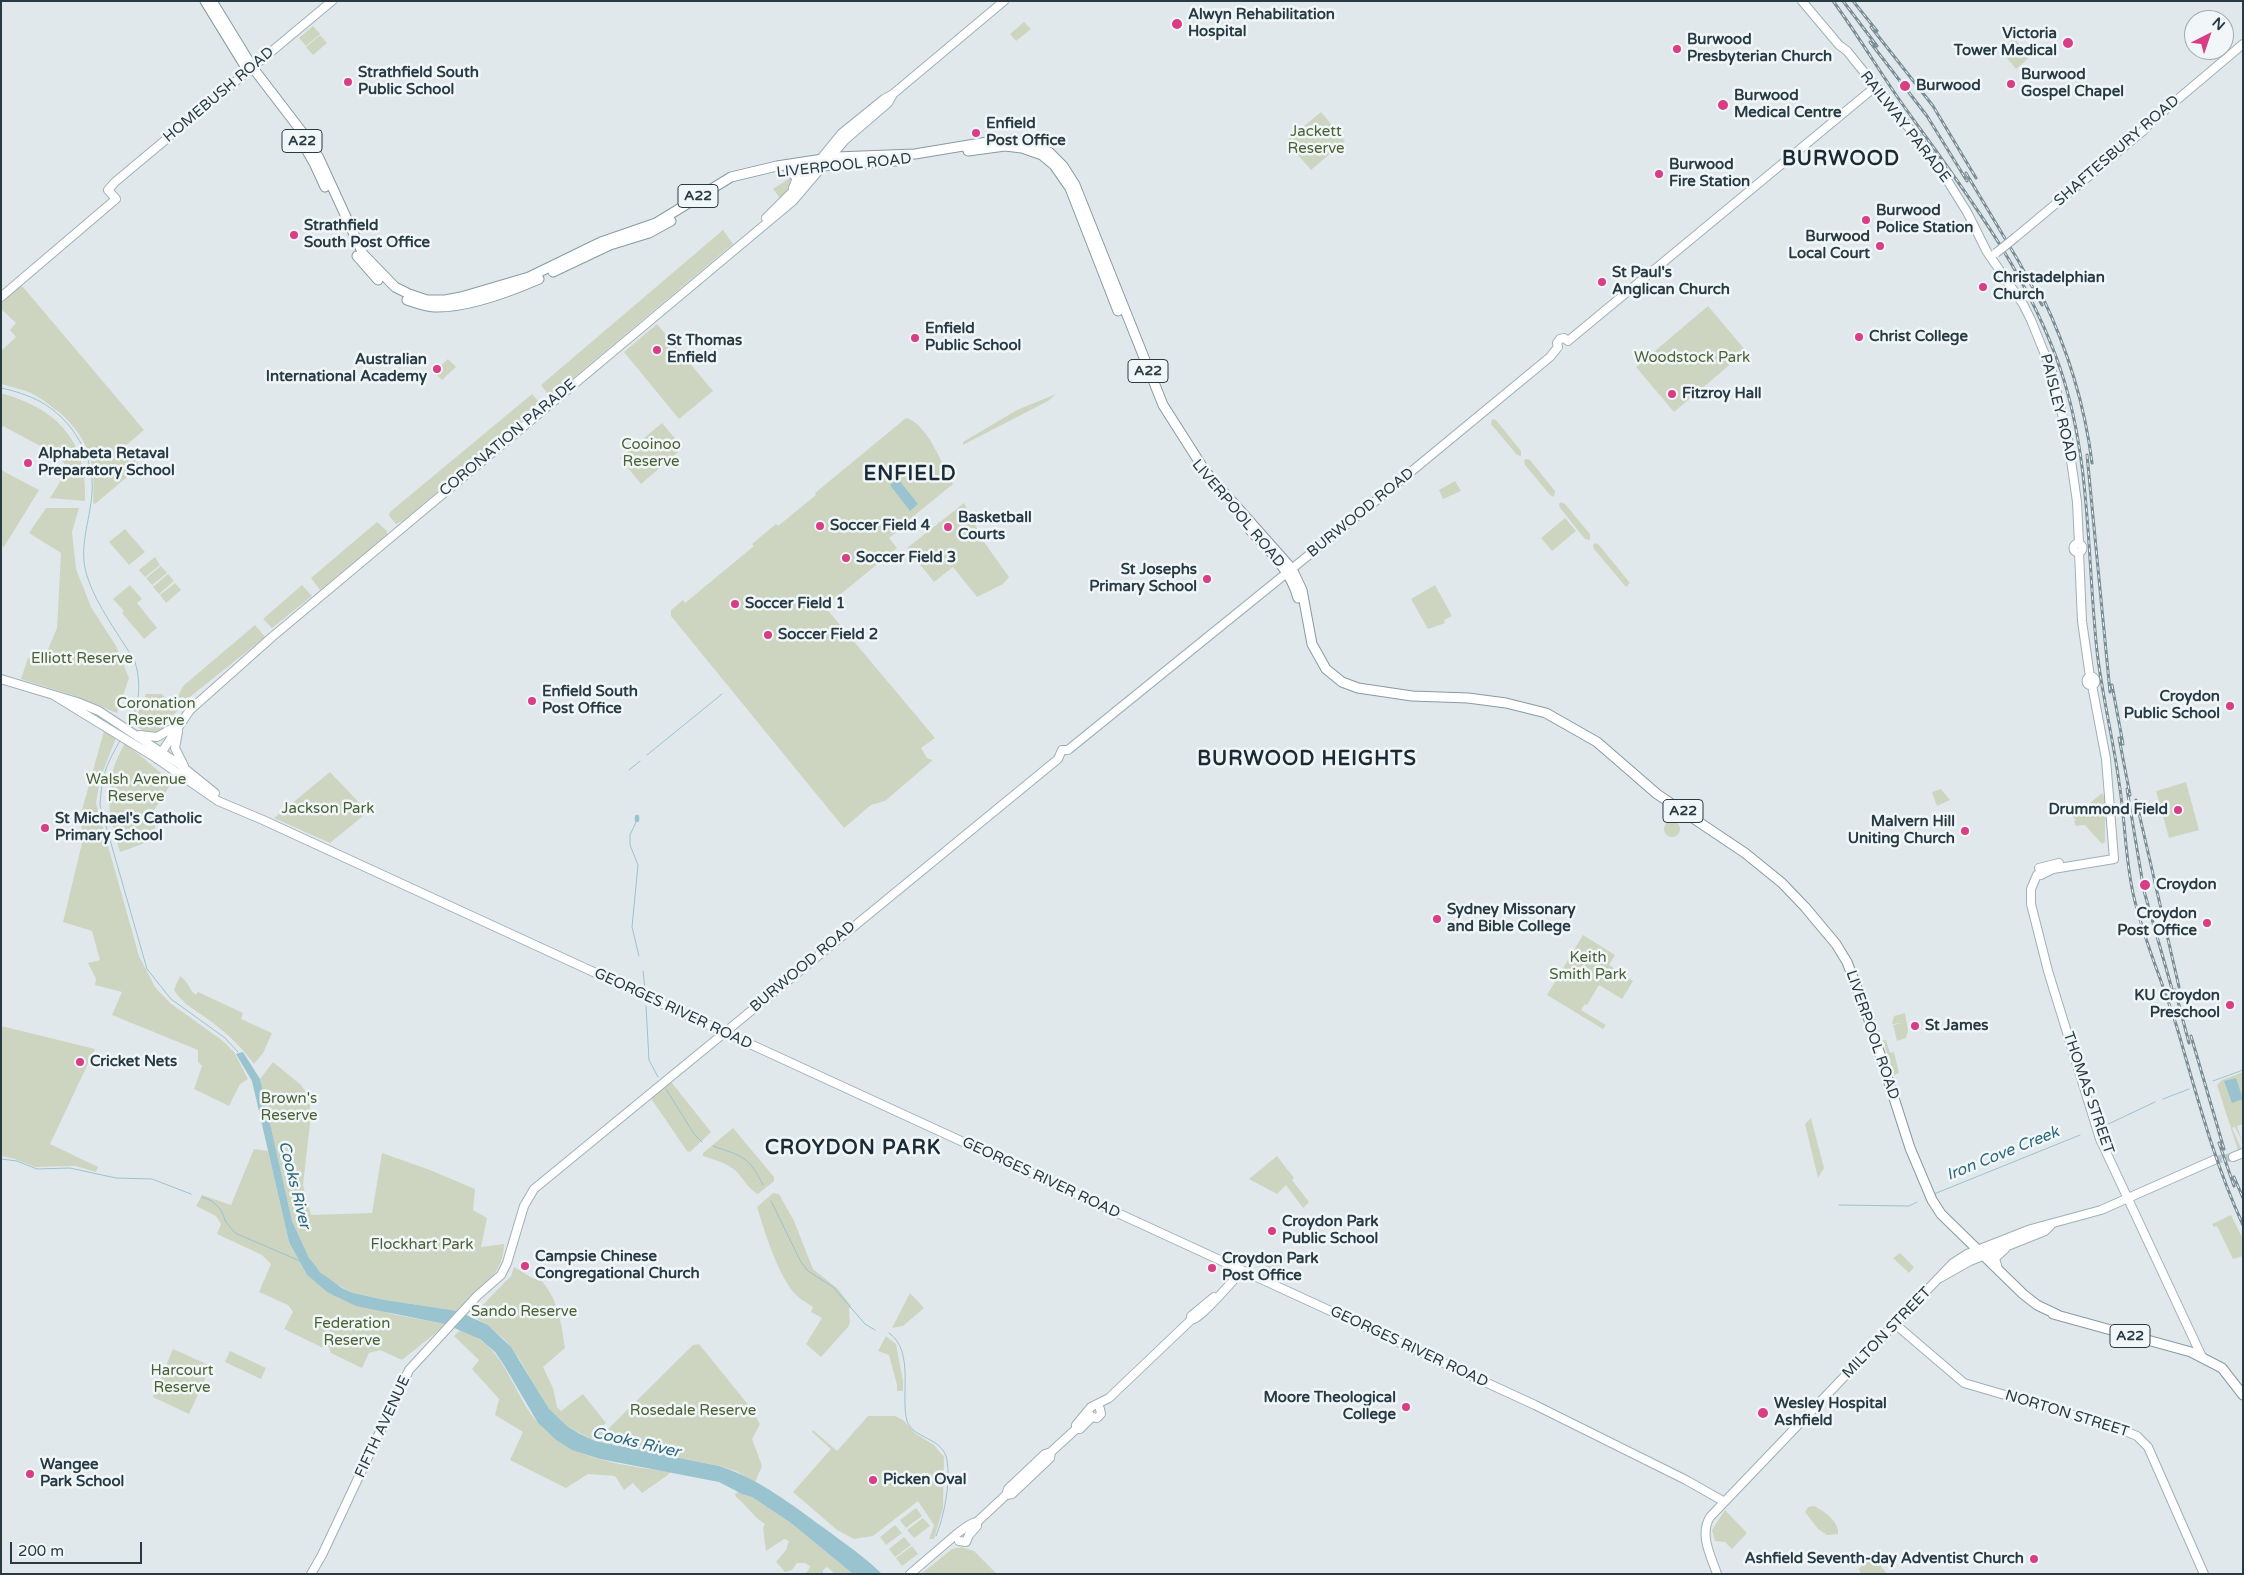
<!DOCTYPE html>
<html>
<head>
<meta charset="utf-8">
<style>
	body { margin:0 }
	#map { position:relative; width:2244px; height:1575px; overflow:hidden; background:#e1e8eb; font-family:"Varela Round",sans-serif }
	canvas { display:block }
	.frame { position:absolute; inset:0; border:2px solid #283b44; pointer-events:none }
	.north { position:absolute; left:2184px; top:10px; width:50px; height:50px; box-sizing:border-box; background:#f1f6f8; border:1px solid #a1abb0; border-radius:50%; rotate:41deg; font-size:14px; font-weight:700; line-height:20px; text-align:center; color:#283b44 }
	.north::after { content:''; display:block; margin:auto; width:18px; height:22px; background:#d93d85; clip-path:polygon(50% 0,100% 100%,50% 72%,0 100%) }
	.scale { position:absolute; left:10px; top:1542px; width:132px; height:22px; box-sizing:border-box; border:2px solid #283b44; border-top:0; padding-left:6px; font-size:15px; line-height:18px; white-space:nowrap; color:#283b44; -webkit-text-stroke:4px #f1f6f8; paint-order:stroke }
</style>
</head>
<body>
<div id="map">
<canvas width="2244" height="1575"></canvas>
<div class="frame"></div>
<div class="north">N</div>
<div class="scale">200 m</div>
</div>
<script>
const context = document.querySelector('canvas').getContext('2d');
context.lineJoin = 'round';
function fill(path, color) { context.fillStyle = color; context.fill(path, 'evenodd'); }
function strokePath(path, color, width, dash) { context.strokeStyle = color; context.lineWidth = width; context.lineCap = dash ? 'butt' : 'round'; context.setLineDash(dash || []); context.stroke(path); }
function drawText(font, color, halo, rows, align = 'center') {
  context.font = font + ' "Varela Round",sans-serif'; context.lineWidth = 5; context.setLineDash([]); context.textBaseline = 'middle'; context.strokeStyle = halo; context.fillStyle = color; for (const [text, x, y, turn = 0] of rows) {
    context.save(); context.translate(x, y); context.rotate((+turn || 0) * Math.PI / 180); context.textAlign = isNaN(turn) ? turn : align; if (halo) context.strokeText(text, 0, 0); context.fillText(text, 0, 0); context.restore();
  }
}
const green = new Path2D(`
	M1024 22 1031 29 1016 41 1010 34Z
	M313 26 320 34 306 46 299 38Z
	M320 35 327 43 313 55 306 47Z
	M2014 38 2030 57 2016 69 2000 50Z
	M1321 112 1345 141 1311 170 1286 141Z
	M790 178 794 179 791 186 780 198 773 189Z
	M723 230 733 244 553 395 547 393 541 385Z
	M20 286 23 287 144 430 124 447 140 466 95 504 93 503C96 464 89 439 60 413 51 406 41 398 31 393 22 389 11 387 1 384V351L16 337 10 330 16 323 1 309V302Z
	M1708 306 1746 351 1674 412 1636 367Z
	M657 324 713 391 679 419 624 352Z
	M448 359 456 367 442 380 434 372Z
	M1 393C57 409 88 440 85 501L50 498 68 469 59 456 3 426 1 428Z
	M532 394 539 402 523 417V420L403 521 396 524 389 516 390 512Z
	M1056 394 1048 401 963 445V442L1017 410Z
	M906 418C927 423 943 466 953 484L910 519 911 521 889 538 897 548 825 607 935 738 921 748 927 758 933 760 885 801 871 805 844 828 671 616V610L683 600 685 603 754 546 752 544 776 524 778 526 816 495 815 493Z
	M1492 419 1496 420 1521 451V456L1517 455 1491 424Z
	M662 423 683 448 641 484 620 458Z
	M1526 459 1530 460 1555 491 1554 497 1550 495 1525 465 1524 460Z
	M1 470 39 490 4 547 1 546Z
	M1455 481 1461 491 1443 499 1439 490Z
	M1561 502 1565 504 1590 534V540L1585 539 1560 508 1559 504Z
	M964 503 984 542 1009 577 1003 584 977 597 953 567 934 582 907 548Z
	M46 508H79L72 532 76 569 91 607 116 646 129 678 117 713 72 695 21 679 28 658 43 661 57 628 61 553 29 533Z
	M1565 518 1576 531 1552 551 1541 538Z
	M377 522 387 531V535L320 590 311 578Z
	M125 529 145 552 129 565 109 542Z
	M1595 543 1599 545 1630 583 1626 587 1594 549 1593 545Z
	M155 557 160 565 145 577 139 570Z
	M161 566 167 573 152 585 146 578Z
	M168 574 174 581 159 594 153 587Z
	M175 583 181 590 166 603 160 595Z
	M130 585 142 599 137 603 157 628 144 639 122 613 124 611 113 599Z
	M302 585 312 596 272 628 263 619Z
	M1435 585 1452 616 1444 620 1445 623 1428 629 1411 599Z
	M255 625 265 637 186 700 160 732 149 734 133 724 146 694H162L171 704 176 701 183 686Z
	M104 731 116 738 100 779 96 803 139 956 155 987 170 1003 223 1041 234 1052 248 1079 240 1084 229 1106 194 1089 202 1066 198 1062V1050L112 1015 122 992 95 985 96 979 88 963 100 960 92 931 63 922 83 839 80 817Z
	M125 743 172 782 151 815 159 819 148 842 120 852C107 809 102 784 125 743Z
	M330 772 368 812 330 843 274 818Z
	M2186 782 2199 830 2169 838 2156 791Z
	M1941 789 1950 800 1937 806 1932 792Z
	M2102 793 2105 798V842L2102 844 2085 825 2076 826 2074 821 2076 820 2070 814 2076 802 2083 809Z
	M1664 829a8 8 0 1 1 16 0a8 8 0 1 1-16 0Z
	M1583 935 1615 955 1609 965 1633 981 1622 999 1599 985 1587 1005 1585 1004 1581 1010 1606 1025 1603 1029 1547 995Z
	M180 976C188 981 189 990 196 995L198 992 243 1013 241 1019 272 1033 263 1053 254 1064C242 1048 229 1035 213 1023 199 1012 183 1005 174 990Z
	M1905 1013 1908 1031 1906 1038 1897 1041 1893 1025 1902 1023 1892 1024 1894 1016Z
	M1 1026 95 1049 50 1144 98 1167 96 1172 76 1166 35 1167 15 1159 1 1156Z
	M1883 1040H1886L1890 1053 1894 1052 1899 1073 1894 1075Z
	M273 1062 301 1085 310 1098V1124L303 1185 311 1215 372 1213 382 1153 430 1170 475 1189 473 1210 487 1218 481 1247 504 1244C504 1274 478 1292 458 1311L385 1300 353 1293 331 1281 312 1265 292 1221 262 1089 260 1079Z
	M2243 1072V1124L2237 1126 2243 1143 2235 1127 2232 1128 2241 1148 2238 1150 2217 1085 2222 1080Z
	M669 1083H672L711 1132 690 1152 687 1151 652 1100V1097Z
	M1811 1118 1824 1168 1818 1178 1805 1124Z
	M733 1128 774 1177V1181L758 1194C750 1191 743 1178 736 1171 727 1163 715 1160 703 1156V1153Z
	M254 1149 268 1151 289 1242 307 1275 327 1292 392 1314 445 1324 443 1327 402 1360 380 1350 369 1353 362 1368 331 1353 329 1347H321L284 1329 293 1312 288 1305 259 1292 271 1264 262 1255 217 1234 221 1224 216 1216 196 1206 202 1195 231 1205Z
	M1277 1156 1294 1178 1292 1180 1309 1202 1303 1208 1286 1185 1277 1194 1249 1179Z
	M773 1193 779 1194 794 1221 813 1269 838 1289 851 1306 849 1309 850 1322 848 1327 821 1357 806 1344 822 1318 811 1312 813 1307C808 1303 801 1300 797 1296 778 1277 765 1232 757 1207Z
	M2231 1215 2243 1239V1256L2233 1259 2217 1226 2214 1227 2212 1224Z
	M1281 1252 1287 1260 1272 1274 1265 1266Z
	M1900 1253 1914 1267 1909 1273 1893 1258Z
	M514 1267 534 1279 538 1277C558 1297 561 1321 565 1348L543 1367 553 1388 557 1407 561 1411 583 1394 606 1423 603 1426 607 1430 693 1345 699 1344 750 1407 760 1424 752 1439 762 1466 755 1482 736 1471 720 1466 595 1441 568 1427 549 1410 520 1360 505 1340 488 1325 472 1316 511 1276Z
	M910 1293 924 1308 903 1326 892 1328Z
	M461 1329C511 1350 509 1393 542 1427 574 1461 625 1465 670 1472L668 1475 642 1493 633 1483 624 1490 615 1476 588 1474 566 1488 510 1460 523 1432 495 1415 499 1399 472 1369 479 1360 454 1336Z
	M886 1336 896 1344 903 1381V1391H897V1385L889 1355 878 1351Z
	M173 1349 211 1366 189 1414 153 1397Z
	M230 1351 266 1368 261 1379 225 1362Z
	M868 1416H895L903 1420 916 1434 934 1445 944 1457 943 1508 934 1539H929L934 1525 918 1501 873 1536 854 1539 837 1530 793 1492 831 1449 812 1432 813 1430 837 1451Z
	M738 1492 752 1497 791 1523 853 1574H835L827 1567 823 1570V1574H804L808 1571 810 1566 805 1563H797L792 1570 785 1572 776 1562 786 1550 789 1541 784 1539 766 1551 763 1528 765 1524C753 1517 747 1505 736 1497L735 1494Z
	M1814 1506C1824 1511 1840 1522 1838 1534L1827 1535 1818 1529 1805 1512 1808 1507Z
	M916 1508 922 1516 906 1528 900 1520Z
	M1725 1510 1747 1533 1732 1549 1725 1542 1715 1541 1712 1530Z
	M923 1518 930 1526 914 1538 907 1530Z
	M895 1525 902 1533 886 1545 880 1537Z
	M904 1537 911 1545 895 1557 889 1549Z
	M912 1546 918 1554 902 1566 896 1558Z
	M961 1547 974 1551 997 1574H921L952 1549Z
	M1871 1560 1880 1565 1887 1574H1861L1859 1569 1864 1561Z`);
const water = new Path2D(`
	M898 479 918 504 910 511 890 485Z
	M243 1052 260 1079 292 1221 309 1258 320 1272 342 1288 353 1293 385 1300 458 1311 488 1325 511 1347 549 1409 568 1427 580 1434 595 1441 719 1466C758 1478 792 1505 824 1528 844 1543 865 1557 882 1574H853L791 1523 752 1497 742 1494 719 1482 600 1459 572 1450 556 1440 538 1423 504 1365 495 1352 480 1339 445 1324 356 1306 327 1292 307 1275 289 1242 252 1081 236 1054Z
	M2236 1078 2243 1099 2232 1103 2224 1081Z`);
const stream = new Path2D(`
	M1 388C15 391 28 395 41 402 72 419 95 457 92 493 90 522 78 547 87 576 97 607 119 634 135 662 142 685 139 707 128 727
	M121 739C106 765 102 774 100 805L147 969 171 999 225 1038 238 1052
	M647 755 722 694
	M629 770 640 761
	M637 820 630 835V845L638 865 632 927 639 956
	M643 971 645 989
	M646 1006 649 1060 658 1077
	M2213 1081 2243 1070
	M666 1089 694 1134 702 1142
	M2163 1099 2189 1089
	M2102 1127 2155 1102
	M713 1146C743 1157 748 1155 763 1185
	M1 1159 17 1161 37 1169 70 1168 116 1178 152 1179 191 1194
	M1934 1194 2080 1135
	M202 1197 212 1201 221 1210 226 1222 235 1233 300 1261
	M771 1201 801 1262 808 1271 833 1287 865 1324 875 1330
	M1839 1205 1909 1206 1917 1202
	M889 1333C915 1351 900 1396 907 1421 913 1439 943 1437 947 1460 951 1482 944 1517 936 1536`);
const canal = new Path2D(`
	M637 820V817`);
const majorTunnel = new Path2D(`
	M2214 1160 2233 1157`);
const major = new Path2D(`
	M1802 1 1839 45 1847 51 1918 139 1939 167 1967 212 1987 252 2023 304 2031 320 2052 372 2068 439 2077 502 2079 543
	M788 170 797 178 793 188
	M766 218 800 184 842 133 884 99 893 94 1004 1
	M2016 237 2143 131 2152 121 2243 44
	M1 297 116 199 108 190 115 182 332 1
	M1568 341 1875 87
	M1558 347 1557 343 1560 339 1564 338 1568 341
	M2073.5 548a4.5 4.5 0 1 1 9 0a4.5 4.5 0 1 1-9 0Z
	M2079 552 2082 621 2090 677
	M2086.5 681a4.5 4.5 0 1 1 9 0a4.5 4.5 0 1 1-9 0Z
	M1 679 77 702 99 711 179 764 215 793
	M55 696 153 756 218 801 263 820 1535 1405 1686 1480 1723 1501
	M178 732 175 748 184 766
	M140 735 157 737 171 729
	M1068 750 1378 499 1550 357 1558 347
	M157 759 190 710 272 637 793 201 845 140 888 103 893 94
	M2039 868 2059 863
	M2037 875 2031 889V904L2048 971 2100 1139 2202 1357
	M2041 875 2053 869 2114 859 2106 759 2092 685
	M2233 1157 2243 1153
	M1998 1269 1995 1258 2005 1249
	M1940 1278 1970 1261 2045 1231 2052 1224
	M1191 1320V1316L1214 1297
	M1895 1324 1964 1383 2118 1428 2137 1436 2148 1447 2204 1574
	M1089 1414 1092 1417 1097 1418 1101 1414 1100 1409
	M1076 1429V1425L1091 1407 1109 1398 1191 1320C1200 1320 1233 1280 1242 1271
	M1006 1495 1012 1494 1050 1458 1051 1452
	M969 1535 977 1526V1522
	M959 1541 966 1542 969 1535
	M311 1574 322 1555 409 1370 477 1296 501 1275 507 1263 524 1206 534 1189 1058 759 1062 750H1068
	M910 1574 959 1532C964 1529 971 1522 977 1522L1006 1495 1008 1489 1045 1454 1051 1452 1076 1429H1080L1092 1417
	M1717 1574C1711 1556 1699 1535 1710 1517L1953 1263 1967 1254 2031 1229 2101 1210 2214 1160`);
const highway = new Path2D(`
	M205 1 248 71
	M212 1 253 68 302 132 319 158 363 254 395 287 409 294 427 300H445L461 297 529 277 601 242 656 223 731 177 777 166 836 157 915 154 987 142 1012 140 1036 145 1049 152 1063 166 1075 185 1163 405 1205 471 1292 569 1302 590 1312 644 1326 669 1342 682 1358 688 1412 696 1468 698 1506 703 1546 713 1597 742 1657 794 1745 853 1782 883 1805 907 1836 944 1847 962 1868 1017 1910 1148 1932 1200 1941 1214 2023 1294 2037 1305 2058 1315
	M299 137 314 163 325 187
	M968 151 1005 146 1022 148 1042 155 1054 165 1070 188 1118 311
	M806 167 896 161
	M357 256 378 280
	M553 272 610 245 649 233 671 221
	M407 300C416 303 425 307 434 307 466 308 509 292 539 279
	M1250 530C1269 550 1291 571 1298 598
	M2053 1314 2191 1352 2222 1368 2243 1395`);
const rail = new Path2D(`
	M1833 1C1858 35 1879 71 1903 105 1963 189 2028 272 2061 371 2091 460 2087 558 2097 651 2102 695 2113 738 2119 782 2125 819 2125 856 2133 893 2143 940 2164 984 2178 1031 2197 1096 2214 1162 2243 1225
	M1843 1 1877 46
	M1853 1 1877 31
	M1871 27 1933 106 1976 178
	M1870 42 1927 116 1967 181
	M1966 173 2019 262 2042 305
	M2042 296C2067 348 2085 406 2092 463
	M2087 455 2110 692
	M2112 685 2123 744
	M2119 738 2130 795
	M2127 789 2144 891 2174 996
	M2136 800 2179 987
	M2175 990 2189 1043
	M2191 1036 2224 1149
	M2219 1143 2234 1186
	M2234 1177 2243 1198`);
const majorBridge = new Path2D(`
	M1996 253 2016 237`);
const markers = [
	[1177,24,6,"#d93d85"],
	[2068,43,6,"#d93d85"],
	[1677,49,5,"#d93d85"],
	[348,82,5,"#d93d85"],
	[2011,84,5,"#d93d85"],
	[1905,86,6,"#d93d85"],
	[1723,105,6,"#d93d85"],
	[976,133,5,"#d93d85"],
	[1659,174,5,"#d93d85"],
	[1866,220,5,"#d93d85"],
	[294,235,5,"#d93d85"],
	[1880,246,5,"#d93d85"],
	[1602,282,5,"#d93d85"],
	[1983,287,5,"#d93d85"],
	[1859,337,5,"#d93d85"],
	[915,338,5,"#d93d85"],
	[657,350,5,"#d93d85"],
	[437,369,5,"#d93d85"],
	[1672,394,5,"#d93d85"],
	[28,463,5,"#d93d85"],
	[820,526,5,"#d93d85"],
	[948,527,5,"#d93d85"],
	[846,558,5,"#d93d85"],
	[1207,579,5,"#d93d85"],
	[735,604,5,"#d93d85"],
	[768,635,5,"#d93d85"],
	[532,701,5,"#d93d85"],
	[2230,706,5,"#d93d85"],
	[2178,810,5,"#d93d85"],
	[45,828,5,"#d93d85"],
	[1965,831,5,"#d93d85"],
	[2145,885,6,"#d93d85"],
	[1437,919,5,"#d93d85"],
	[2207,923,5,"#d93d85"],
	[2230,1005,5,"#d93d85"],
	[1915,1026,5,"#d93d85"],
	[80,1062,5,"#d93d85"],
	[1272,1231,5,"#d93d85"],
	[525,1266,5,"#d93d85"],
	[1212,1268,5,"#d93d85"],
	[1406,1407,5,"#d93d85"],
	[1763,1413,6,"#d93d85"],
	[30,1474,5,"#d93d85"],
	[873,1480,5,"#d93d85"],
	[2034,1559,5,"#d93d85"]
];
const shields = [
	[302,141,40],
	[698,196,40],
	[1148,371,40],
	[1683,811,40],
	[2130,1336,40]
];
const shieldNames = [
	["A22",302,141],
	["A22",698,196],
	["A22",1148,371],
	["A22",1683,811],
	["A22",2130,1336]
];
const poiNames = [
	["Alwyn Rehabilitation",1188,15],
	["Hospital",1188,32],
	["Victoria",2057,34,"right"],
	["Tower Medical",2057,51,"right"],
	["Burwood",1687,40],
	["Presbyterian Church",1687,57],
	["Strathfield South",358,73],
	["Public School",358,90],
	["Burwood",2021,75],
	["Gospel Chapel",2021,92],
	["Burwood",1916,86],
	["Burwood",1734,96],
	["Medical Centre",1734,113],
	["Enfield",986,124],
	["Post Office",986,141],
	["Burwood",1669,165],
	["Fire Station",1669,182],
	["Burwood",1876,211],
	["Police Station",1876,228],
	["Strathfield",304,226],
	["South Post Office",304,243],
	["Burwood",1870,237,"right"],
	["Local Court",1870,254,"right"],
	["St Paul's",1612,273],
	["Anglican Church",1612,290],
	["Christadelphian",1993,278],
	["Church",1993,295],
	["Enfield",925,329],
	["Public School",925,346],
	["Christ College",1869,337],
	["St Thomas",667,341],
	["Enfield",667,358],
	["Australian",427,360,"right"],
	["International Academy",427,377,"right"],
	["Fitzroy Hall",1682,394],
	["Alphabeta Retaval",38,454],
	["Preparatory School",38,471],
	["Basketball",958,518],
	["Courts",958,535],
	["Soccer Field 4",830,526],
	["Soccer Field 3",856,558],
	["St Josephs",1197,570,"right"],
	["Primary School",1197,587,"right"],
	["Soccer Field 1",745,604],
	["Soccer Field 2",778,635],
	["Enfield South",542,692],
	["Post Office",542,709],
	["Croydon",2220,697,"right"],
	["Public School",2220,714,"right"],
	["Drummond Field",2168,810,"right"],
	["St Michael's Catholic",55,819],
	["Primary School",55,836],
	["Malvern Hill",1955,822,"right"],
	["Uniting Church",1955,839,"right"],
	["Croydon",2156,885],
	["Sydney Missonary",1447,910],
	["and Bible College",1447,927],
	["Croydon",2197,914,"right"],
	["Post Office",2197,931,"right"],
	["KU Croydon",2220,996,"right"],
	["Preschool",2220,1013,"right"],
	["St James",1925,1026],
	["Cricket Nets",90,1062],
	["Croydon Park",1282,1222],
	["Public School",1282,1239],
	["Campsie Chinese",535,1257],
	["Congregational Church",535,1274],
	["Croydon Park",1222,1259],
	["Post Office",1222,1276],
	["Moore Theological",1396,1398,"right"],
	["College",1396,1415,"right"],
	["Wesley Hospital",1774,1404],
	["Ashfield",1774,1421],
	["Wangee",40,1465],
	["Park School",40,1482],
	["Picken Oval",883,1480],
	["Ashfield Seventh-day Adventist Church",2024,1559,"right"]
];
const streetNames = [
	["HOMEBUSH ROAD",219,95,-40],
	["RAILWAY PARADE",1905,127,52],
	["SHAFTESBURY ROAD",2117,151,-41],
	["LIVERPOOL ROAD",844,166,-6],
	["PAISLEY ROAD",2058,408,76],
	["CORONATION PARADE",508,438,-40],
	["BURWOOD ROAD",1361,513,-39],
	["LIVERPOOL ROAD",1238,514,50],
	["BURWOOD ROAD",803,967,-40],
	["GEORGES RIVER ROAD",673,1009,25],
	["LIVERPOOL ROAD",1872,1035,71],
	["THOMAS STREET",2088,1093,71],
	["GEORGES RIVER ROAD",1041,1178,25],
	["MILTON STREET",1887,1333,-46],
	["GEORGES RIVER ROAD",1409,1347,25],
	["NORTON STREET",2067,1414,17],
	["FIFTH AVENUE",383,1427,-65]
];
const parkNames = [
	["Jackett",1316,132],
	["Reserve",1316,149],
	["Woodstock Park",1692,358],
	["Cooinoo",651,445],
	["Reserve",651,462],
	["Elliott Reserve",82,659],
	["Coronation",156,704],
	["Reserve",156,721],
	["Walsh Avenue",136,780],
	["Reserve",136,797],
	["Jackson Park",328,809],
	["Keith",1588,958],
	["Smith Park",1588,975],
	["Brown's",289,1099],
	["Reserve",289,1116],
	["Flockhart Park",422,1245],
	["Sando Reserve",524,1312],
	["Federation",352,1324],
	["Reserve",352,1341],
	["Harcourt",182,1371],
	["Reserve",182,1388],
	["Rosedale Reserve",693,1411]
];
const waterNames = [
	["Iron Cove Creek",2003,1154,-22],
	["Cooks River",294,1185,76],
	["Cooks River",636,1443,13]
];
const districtNames = [
	["BURWOOD",1841,160],
	["ENFIELD",910,475],
	["BURWOOD HEIGHTS",1307,760],
	["CROYDON PARK",853,1149]
];
fill(green, '#cdd5c1');
fill(water, '#99c3ce');
strokePath(stream, '#99c3ce', 1);
strokePath(canal, '#99c3ce', 4.5);
strokePath(majorTunnel, '#bcc5ca', 8, [8, 4]);
strokePath(major, '#9fb0b8', 10);
strokePath(highway, '#879ba3', 11);
strokePath(major, '#fff', 8);
strokePath(highway, '#fff', 9);
strokePath(rail, '#798d96', 3);
strokePath(rail, '#f1f6f8', 1, [4]);
strokePath(majorBridge, '#9fb0b8', 10, []);
strokePath(majorBridge, '#fff', 8);
for (const [x, y, r, color] of markers) { const dot = new Path2D(); dot.arc(x, y, r, 0, 2 * Math.PI); context.fillStyle = color; context.fill(dot); strokePath(dot, '#f1f6f8', 2); }
for (const [x, y, w] of shields) { const box = new Path2D(); box.roundRect(x - w / 2, y - 11.5, w, 23, 4); context.fillStyle = '#f1f6f8'; context.fill(box); strokePath(box, '#283b44', 1); }
drawText('bold 14px', '#283b44', null, shieldNames);
drawText('bold 15px', '#283b44', '#f1f6f8', poiNames, 'left');
drawText('15px', '#283b44', '#f1f6f8', streetNames);
drawText('15px', '#4a6134', '#f1f6f8', parkNames);
drawText('italic 16px', '#2e697b', '#f1f6f8', waterNames);
context.letterSpacing = '1px';
drawText('bold 20px', '#1a2b35', '#f1f6f8', districtNames);
context.letterSpacing = '0px';
</script>
</body>
</html>
